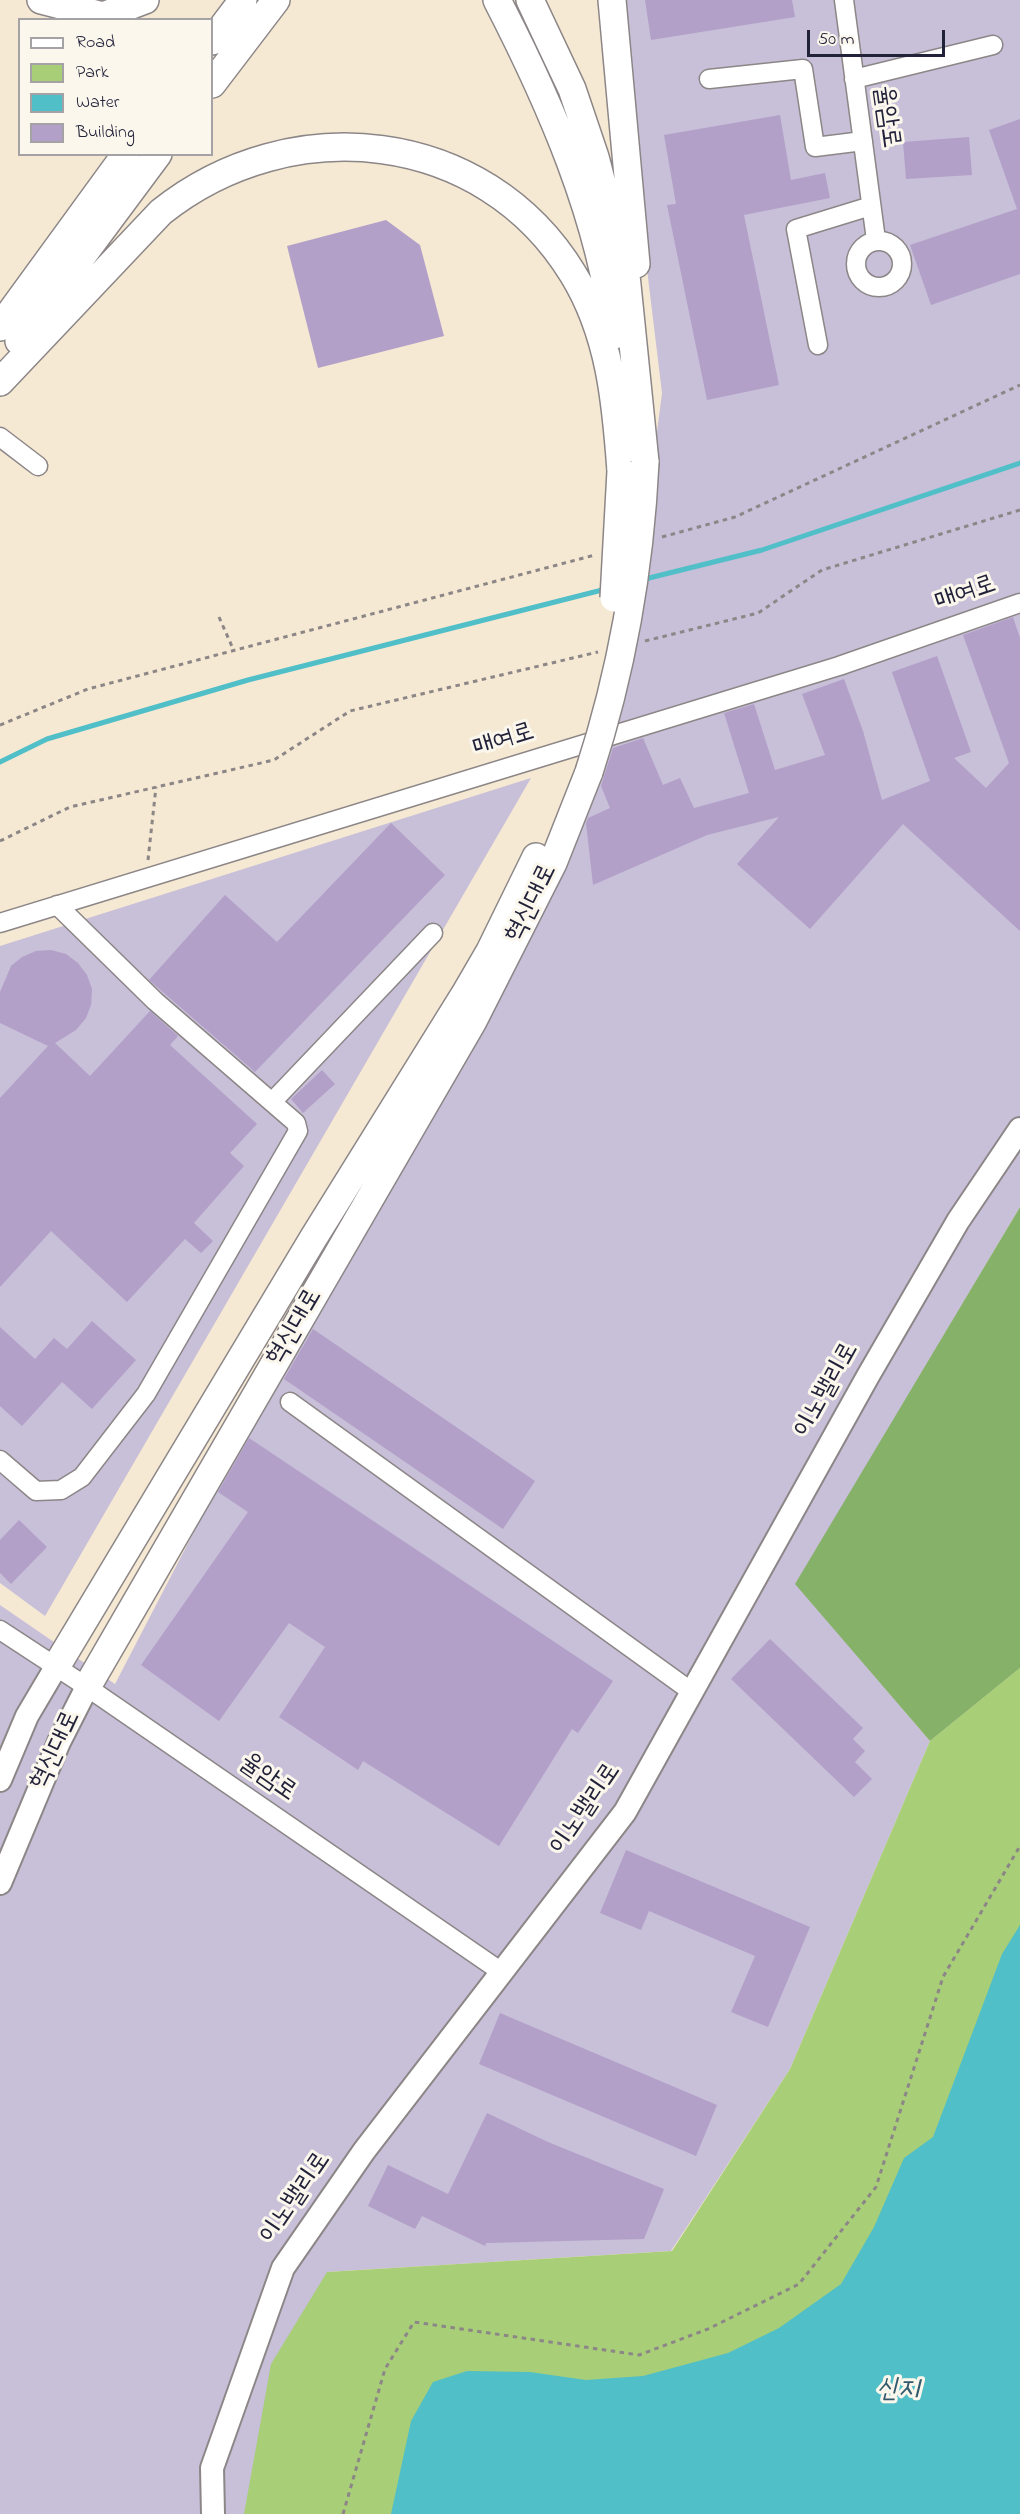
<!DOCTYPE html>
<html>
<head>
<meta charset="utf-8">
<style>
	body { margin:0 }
	#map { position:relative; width:1020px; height:2514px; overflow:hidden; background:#f6e9d3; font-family:"Indie Flower",sans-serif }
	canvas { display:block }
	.legend { position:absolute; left:18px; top:18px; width:195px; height:138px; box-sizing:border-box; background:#fbf7ec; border:2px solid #a4a2a5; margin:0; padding:8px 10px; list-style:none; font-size:18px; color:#22223b }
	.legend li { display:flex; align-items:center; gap:12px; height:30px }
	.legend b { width:30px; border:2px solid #a4a2a5 }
	.scale { position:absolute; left:807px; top:30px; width:138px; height:27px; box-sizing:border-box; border:3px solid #22223b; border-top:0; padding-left:8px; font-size:18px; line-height:21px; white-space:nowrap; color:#22223b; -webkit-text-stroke:4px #fbf7ec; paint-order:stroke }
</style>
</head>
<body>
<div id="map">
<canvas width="1020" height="2514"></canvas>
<ul class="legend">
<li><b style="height:8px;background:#fff"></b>Road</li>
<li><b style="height:16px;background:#a8ce78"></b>Park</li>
<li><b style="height:16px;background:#51bfc8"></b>Water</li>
<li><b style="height:16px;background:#b2a0c9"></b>Building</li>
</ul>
<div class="scale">50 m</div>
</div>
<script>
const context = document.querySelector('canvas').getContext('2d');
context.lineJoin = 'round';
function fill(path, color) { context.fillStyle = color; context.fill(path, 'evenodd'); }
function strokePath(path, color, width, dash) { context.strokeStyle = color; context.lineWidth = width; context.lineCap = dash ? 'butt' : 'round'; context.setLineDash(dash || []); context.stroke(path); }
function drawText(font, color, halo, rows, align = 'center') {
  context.font = font + ' "Indie Flower","Poor Story",sans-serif'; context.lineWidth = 6; context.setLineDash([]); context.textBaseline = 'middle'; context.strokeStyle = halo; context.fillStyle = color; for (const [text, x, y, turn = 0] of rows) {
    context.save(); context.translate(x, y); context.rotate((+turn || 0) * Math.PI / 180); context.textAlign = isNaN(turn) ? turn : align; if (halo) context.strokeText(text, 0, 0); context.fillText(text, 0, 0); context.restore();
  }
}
const industrial = new Path2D(`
	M618 0H1020V1207L796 1584 930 1741 790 2069 671 2251 327 2272 253 2514H0V1605L115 1684 621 709 662 393 621 55Z
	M531 778 45 1616 0 1583V946Z`);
const green = new Path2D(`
	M1020 1668V2514H244L271 2364 327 2272 672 2251 790 2069 930 1741Z`);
const forest = new Path2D(`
	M1020 1207V1668L930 1741 795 1584Z`);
const water = new Path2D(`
	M1020 1925V2514H391L411 2421 433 2382 467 2371 530 2372 586 2380 643 2376 728 2353 779 2328 841 2284 874 2227 904 2158 933 2137 1002 1954Z`);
const stream = new Path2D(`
	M641 580 762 550 1020 463
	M0 762 47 739 248 680 606 589`);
const building = new Path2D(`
	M645 0H792L795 17 651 40Z
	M780 115 791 180 825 173 830 198 744 215 779 385 707 400 667 205 676 204 664 135Z
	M1020 119V274L931 305 910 245 1017 209 989 130Z
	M969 137 972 175 906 179 903 142Z
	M386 220 420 245 444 336 318 368 287 246Z
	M1013 617 1020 638V931L903 824 810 929 737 864 779 817 707 835 593 885 586 823 588 818 610 808 601 786 613 748 643 738 663 785 680 778 694 808 749 793 724 713 754 704 775 770 825 755 802 694 844 679 863 731 882 800 930 781 892 672 937 656 971 752 954 758 986 788 1009 763 963 635Z
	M391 823 445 875 255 1072 149 980 225 895 277 942Z
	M51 950 66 954 78 963 87 975 92 989 91 1005 86 1018 76 1030 55 1043 90 1076 150 1011 178 1036 170 1045 257 1124 230 1153 244 1166 194 1223 213 1241 201 1253 185 1239 127 1302 51 1231 0 1287V1098L48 1046 0 1023V992L11 966 22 957 36 951Z
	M322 1070 335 1084 303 1113 291 1099Z
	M92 1321 136 1360 92 1409 62 1382 22 1426 0 1406V1327L35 1359 54 1338 67 1349Z
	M313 1329 535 1481 503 1529 284 1379Z
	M249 1438 613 1681 578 1733 572 1729 499 1846 363 1761 358 1770 279 1717 325 1647 289 1623 219 1721 141 1665 248 1512 218 1492Z
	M19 1520 47 1547 11 1584 0 1573V1540Z
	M770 1639 863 1728 853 1739 865 1751 855 1762 872 1779 854 1797 731 1679Z
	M626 1850 810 1927 768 2027 731 2012 755 1956 649 1911 641 1930 600 1913Z
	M500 2013 717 2105 696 2156 479 2064Z
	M487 2113 548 2142 664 2189 644 2239 486 2243 485 2246 422 2216 415 2229 368 2206 388 2165 448 2194Z`);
const path = new Path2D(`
	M662 537 735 517 1020 385
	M219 617 234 651
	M645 641 758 613 822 570 1020 510
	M0 725 88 689 595 555
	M0 841 70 807 274 760 350 711 598 652
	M148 860 156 787
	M343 2514 385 2369 414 2322 639 2355 708 2329 799 2284 876 2187 943 1977 1020 1846`);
const minor = new Path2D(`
	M844 0 876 240
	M709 79 803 69 815 147 863 141
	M854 79 993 45
	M856 264a23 23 0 1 1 46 0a23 23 0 1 1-46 0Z
	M818 345 796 229 871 206
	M0 437 38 466
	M0 923 839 666 1020 603
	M272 1102 433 933
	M290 1402 692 1692
	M0 1460 36 1491 61 1490 82 1477 146 1394 298 1131 296 1123 155 1001 57 905
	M0 1630 87 1687 503 1973`);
const major = new Path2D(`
	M0 1780 27 1716 56 1667
	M0 1883 59 1742 87 1687
	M213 2514 212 2468 283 2268 364 2151 625 1812 868 1376 958 1221 1020 1129`);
const highway = new Path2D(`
	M41 0 103 16 145 0
	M497 0C549 101 602 220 614 335
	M530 0 572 89 595 157 626 275 645 462
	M612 0 636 264
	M212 41 243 0
	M212 84 276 0
	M0 327 126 154
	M19 341 158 154
	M0 382 161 212C290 109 484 128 573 274 610 334 616 402 621 471
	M56 1667 314 1237 465 994 490 951 536 857
	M87 1687 473 1021 553 863 589 772`);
const highwayBridge = new Path2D(`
	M614 598 621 471
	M589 772C622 671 640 568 645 462`);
const streetNames = [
	["율암로",885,117,82],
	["매여로",966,595,-19],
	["매여로",504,742,-17],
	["혁신대로",533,904,-64],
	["혁신대로",296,1328,-60],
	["이노밸리로",828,1391,-61],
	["혁신대로",57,1751,-65],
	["율암로",267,1779,35],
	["이노밸리로",587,1810,-56],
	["이노밸리로",297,2199,-56]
];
const waterNames = [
	["신지",898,2392]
];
fill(industrial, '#c8bfd8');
fill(green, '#a8ce78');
fill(forest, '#86b168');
fill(water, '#51bfc8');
strokePath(stream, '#51bfc8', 5);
fill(building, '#b2a0c9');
strokePath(minor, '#8c8687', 21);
strokePath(major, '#8c8687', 26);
strokePath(highway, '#8c8687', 30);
strokePath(path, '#8c8687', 3, [4.5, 4.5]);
strokePath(minor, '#fff', 18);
strokePath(major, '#fff', 22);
strokePath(highway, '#fff', 27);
strokePath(highwayBridge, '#8c8687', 30, []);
strokePath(highwayBridge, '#fff', 27);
drawText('26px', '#22223b', '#fbf7ec', streetNames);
drawText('italic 27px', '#32596c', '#fbf7ec', waterNames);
</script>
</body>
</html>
